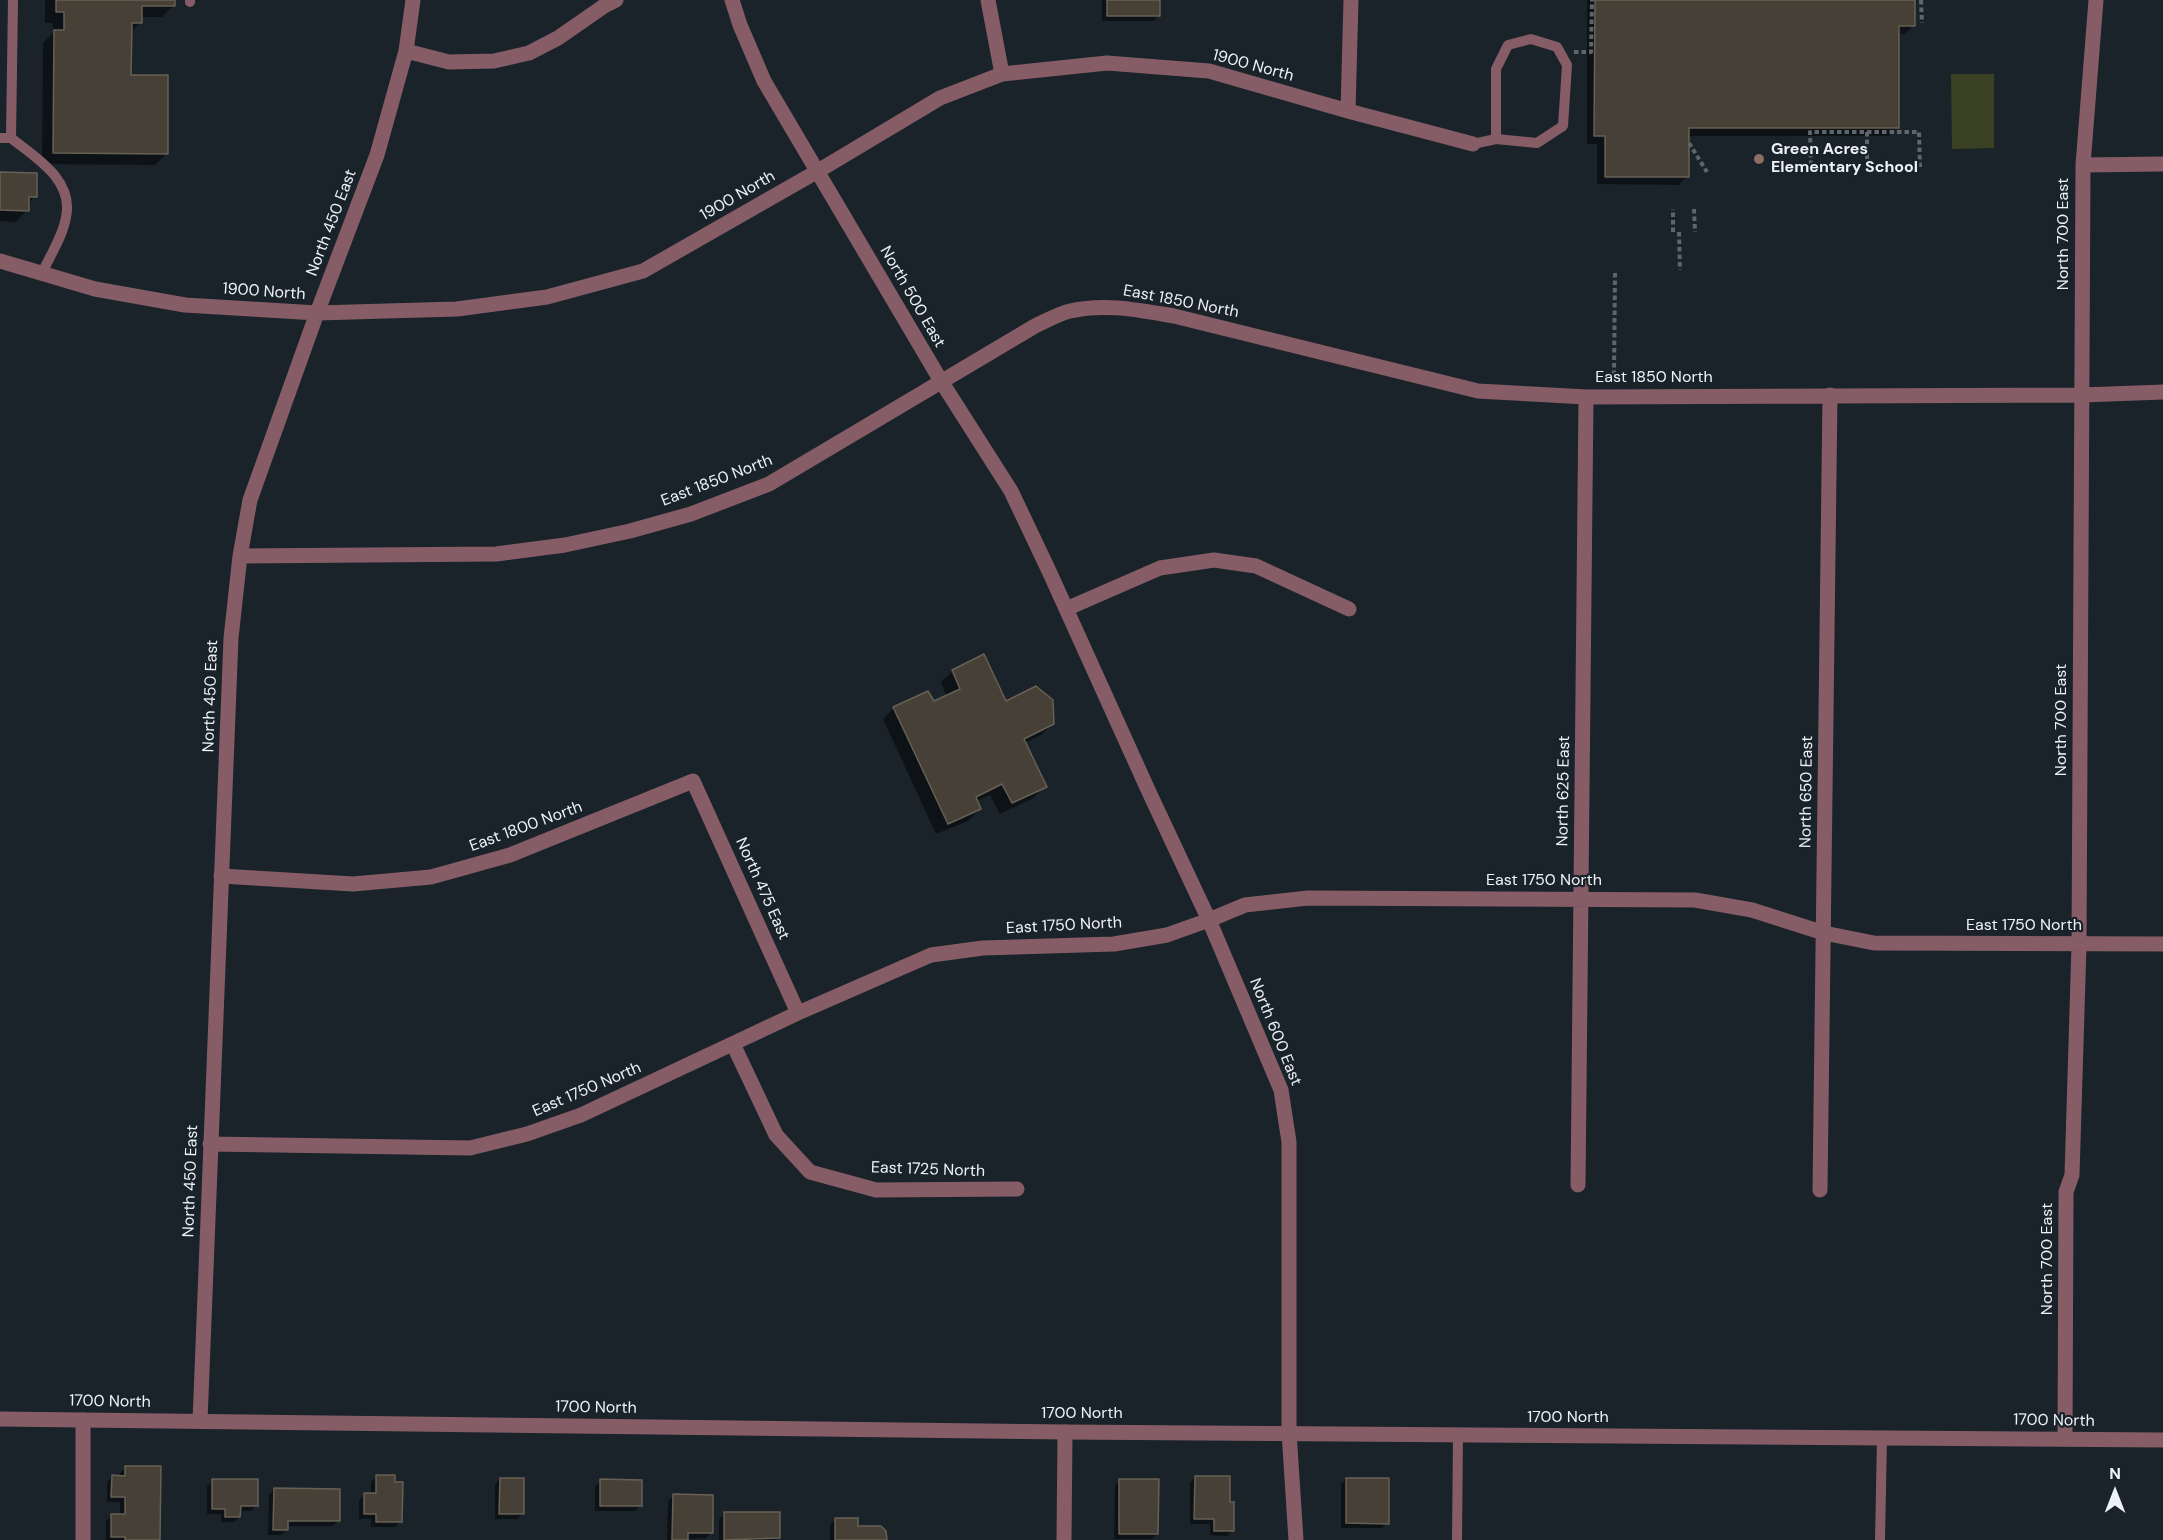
<!DOCTYPE html>
<html>
<head>
<meta charset="utf-8">
<style>
	body { margin:0 }
	#map { position:relative; width:2163px; height:1540px; overflow:hidden; background:#1a232a; font-family:"DM Sans",sans-serif }
	canvas { display:block }
	.north { position:absolute; left:2085px; top:1462px; width:60px; height:60px; -webkit-text-stroke:4px #1a232a; paint-order:stroke; rotate:0deg; font-size:16px; font-weight:700; line-height:24px; text-align:center; color:#ecf2f7 }
	.north::after { content:''; display:block; margin:auto; width:21px; height:27px; background:#ecf2f7; clip-path:polygon(50% 0,100% 100%,50% 72%,0 100%) }
</style>
</head>
<body>
<div id="map">
<canvas width="2163" height="1540"></canvas>
<div class="north">N</div>
</div>
<script>
const context = document.querySelector('canvas').getContext('2d');
context.lineJoin = 'round';
function fill(path, color) { context.fillStyle = color; context.fill(path, 'evenodd'); }
function strokePath(path, color, width, dash) { context.strokeStyle = color; context.lineWidth = width; context.lineCap = dash ? 'butt' : 'round'; context.setLineDash(dash || []); context.stroke(path); }
function drawText(font, color, halo, rows, align = 'center') {
  context.font = font + ' "DM Sans",sans-serif'; context.lineWidth = 4.5; context.setLineDash([]); context.textBaseline = 'middle'; context.strokeStyle = halo; context.fillStyle = color; for (const [text, x, y, turn = 0] of rows) {
    context.save(); context.translate(x, y); context.rotate((+turn || 0) * Math.PI / 180); context.textAlign = isNaN(turn) ? turn : align; if (halo) context.strokeText(text, 0, 0); context.fillText(text, 0, 0); context.restore();
  }
}
const green = new Path2D(`
	M1951 74H1994V148L1952 149Z`);
const shadow = new Path2D(`
	M45 0H174V5L162 17H141V22L130 33V76L166 154 155 165 42 164 43 43 53 33V23H45Z
	M1102 0H1159V15L1154 21H1102Z
	M1587 0H1913V26L1905 34H1897V128L1889 136H1687V176L1679 185 1597 184V144H1587Z
	M0 174 35 196 28 204 27 210 16 222 0 221Z
	M953 671 1005 703 1053 724 1041 735 1024 743 1045 786 1033 798 1000 814 990 795 976 801 980 809 968 821 936 834 883 719 894 708 934 703 947 697 941 682Z
	M125 1468 159 1540H106V1521L111 1516H120V1502H107V1482L112 1477H120V1473Z
	M377 1476 400 1522 395 1527H371V1519H359V1500L365 1494H371V1482Z
	M1195 1477 1229 1504 1233 1530 1227 1536 1210 1535V1524H1190V1483Z
	M500 1479 522 1514 517 1519H495V1485Z
	M1347 1479 1387 1523 1382 1528H1341V1484Z
	M213 1480 256 1506 251 1511H239V1517L234 1522H221V1514H207V1486Z
	M1120 1480 1157 1534 1151 1539H1114L1115 1486Z
	M601 1481 640 1506 635 1511H595V1486Z
	M274 1489 338 1521 333 1526H287V1530L281 1535H268L269 1495Z
	M673 1496 711 1533 706 1538 667 1540 668 1501Z
	M725 1513 778 1537 775 1540H719V1519Z
	M836 1519 856 1527 885 1540H830V1525Z`);
const building = new Path2D(`
	M56 0H175V6H142V23H132L131 75H168V154L53 153 54 30H64V12H56Z
	M1107 0H1160V16H1107Z
	M1595 0H1915V26H1899V128H1689V177H1605V136H1594Z
	M0 172 37 173V197H29V211L0 210Z
	M984 654 1006 701 1036 686 1053 700 1054 724 1024 739 1047 787 1012 803 1002 784 976 797 981 809 948 824 893 707 928 691 934 701 960 689 952 670Z
	M125 1466H161L160 1540H125V1537H111V1514H125V1497H111L112 1475 125 1476Z
	M376 1475H395V1482H403L402 1522H376V1514H364V1493H376Z
	M1195 1476H1230V1502H1234V1531H1214V1519H1194Z
	M500 1478H524V1514H499Z
	M1346 1478H1389V1524L1346 1523Z
	M212 1479H258V1506H241L240 1517H225V1509H212Z
	M600 1479 642 1480V1506H600Z
	M1119 1479H1159L1158 1534H1119Z
	M274 1488 340 1489V1521H288V1530H273Z
	M673 1494 713 1495V1533H688V1540H672Z
	M724 1512H780V1538L724 1540Z
	M835 1518H858V1526H881L886 1531 887 1540H835Z`);
const path = new Path2D(`
	M1921 0 1922 23
	M1574 52H1591L1592 0
	M1867 132V166
	M1689 143 1707 172
	M1811 165 1810 132H1919L1920 167
	M1694 209 1695 232
	M1673 232V209
	M1679 232 1680 270
	M1614 375 1615 273`);
const service = new Path2D(`
	M190 0V2
	M0 138H11L13 0
	M11 138C36 158 74 180 66 217 63 236 50 256 42 273
	M1473 144 1496 139 1537 143 1563 126 1567 65 1557 47 1531 39 1508 45 1496 69V139
	M1457 1540 1458 1435
	M1880 1540 1882 1438`);
const minor = new Path2D(`
	M732 0 740 25 764 81 941 381 1011 491 1049 571 1149 792 1209 920 1281 1090 1289 1142V1432L1296 1540
	M988 0 1002 74
	M406 51 449 62 494 61 529 53 558 38 604 6 616 0
	M1348 111 1351 0
	M2083 165 2163 164
	M0 261 95 289 185 305 317 313 457 309 547 297 643 271 818 171 940 98 1002 74 1107 63 1209 71 1348 111 1473 144
	M240 556 496 554 565 545 630 531 691 514 769 484 1035 326C1046 321 1058 314 1070 311 1106 303 1138 310 1174 316L1478 391 1586 397 2082 395 2163 392
	M1066 609 1160 568 1214 560 1256 566 1349 609
	M221 876 353 884 431 877 510 855 693 781 798 1013
	M733 1044 776 1135 810 1172 876 1190 1017 1189
	M210 1144 470 1148 527 1134 581 1115 798 1013 931 955 983 948 1114 944 1167 935 1209 920 1245 905 1308 898 1695 900 1752 910 1824 933 1874 943 2163 944
	M1578 1185 1586 397
	M1820 1190 1830 395
	M83 1420V1540
	M200 1421 231 638 240 556 250 500 317 313 377 155 406 51 413 0
	M2065 1439 2066 1192 2072 1175 2079 945 2083 165 2096 0
	M1064 1540 1065 1432`);
const tertiary = new Path2D(`
	M0 1419 1065 1432 2163 1440`);
const markers = [
	[1759,159,6,"#8d6e63"]
];
const streetNames = [
	["1900 North",1253,66,15],
	["1900 North",738,196,-30],
	["North 450 East",332,223,-69],
	["North 700 East",2064,234,-90],
	["1900 North",264,292,4],
	["North 500 East",912,297,60],
	["East 1850 North",1181,302,11],
	["East 1850 North",1654,378],
	["East 1850 North",717,481,-21],
	["North 450 East",211,696,-88],
	["North 700 East",2062,720,-90],
	["North 625 East",1564,791,-89],
	["North 650 East",1807,792,-89],
	["East 1800 North",526,827,-20],
	["East 1750 North",1544,881],
	["North 475 East",762,889,66],
	["East 1750 North",1064,926,-3],
	["East 1750 North",2024,926],
	["North 600 East",1275,1032,68],
	["East 1750 North",587,1090,-23],
	["East 1725 North",928,1170,2],
	["North 450 East",191,1181,-88],
	["North 700 East",2048,1259,-90],
	["1700 North",110,1402,1],
	["1700 North",596,1408,1],
	["1700 North",1082,1414],
	["1700 North",1568,1418],
	["1700 North",2054,1421,1]
];
const poiNames = [
	["Green Acres",1771,150],
	["Elementary School",1771,168]
];
fill(green, '#3a4122');
fill(shadow, '#0007');
fill(building, '#474037');
strokePath(building, '#676055', 1.5);
strokePath(path, '#5e666c', 4, [4.5, 3]);
strokePath(service, '#865d66', 10);
strokePath(minor, '#865d66', 15);
strokePath(tertiary, '#865d66', 15);
for (const [x, y, r, color] of markers) { const dot = new Path2D(); dot.arc(x, y, r, 0, 2 * Math.PI); context.fillStyle = color; context.fill(dot); strokePath(dot, '#1a232a', 2); }
drawText('16px', '#ecf2f7', '#1a232a', streetNames);
drawText('bold 16px', '#ecf2f7', '#1a232a', poiNames, 'left');
</script>
</body>
</html>
